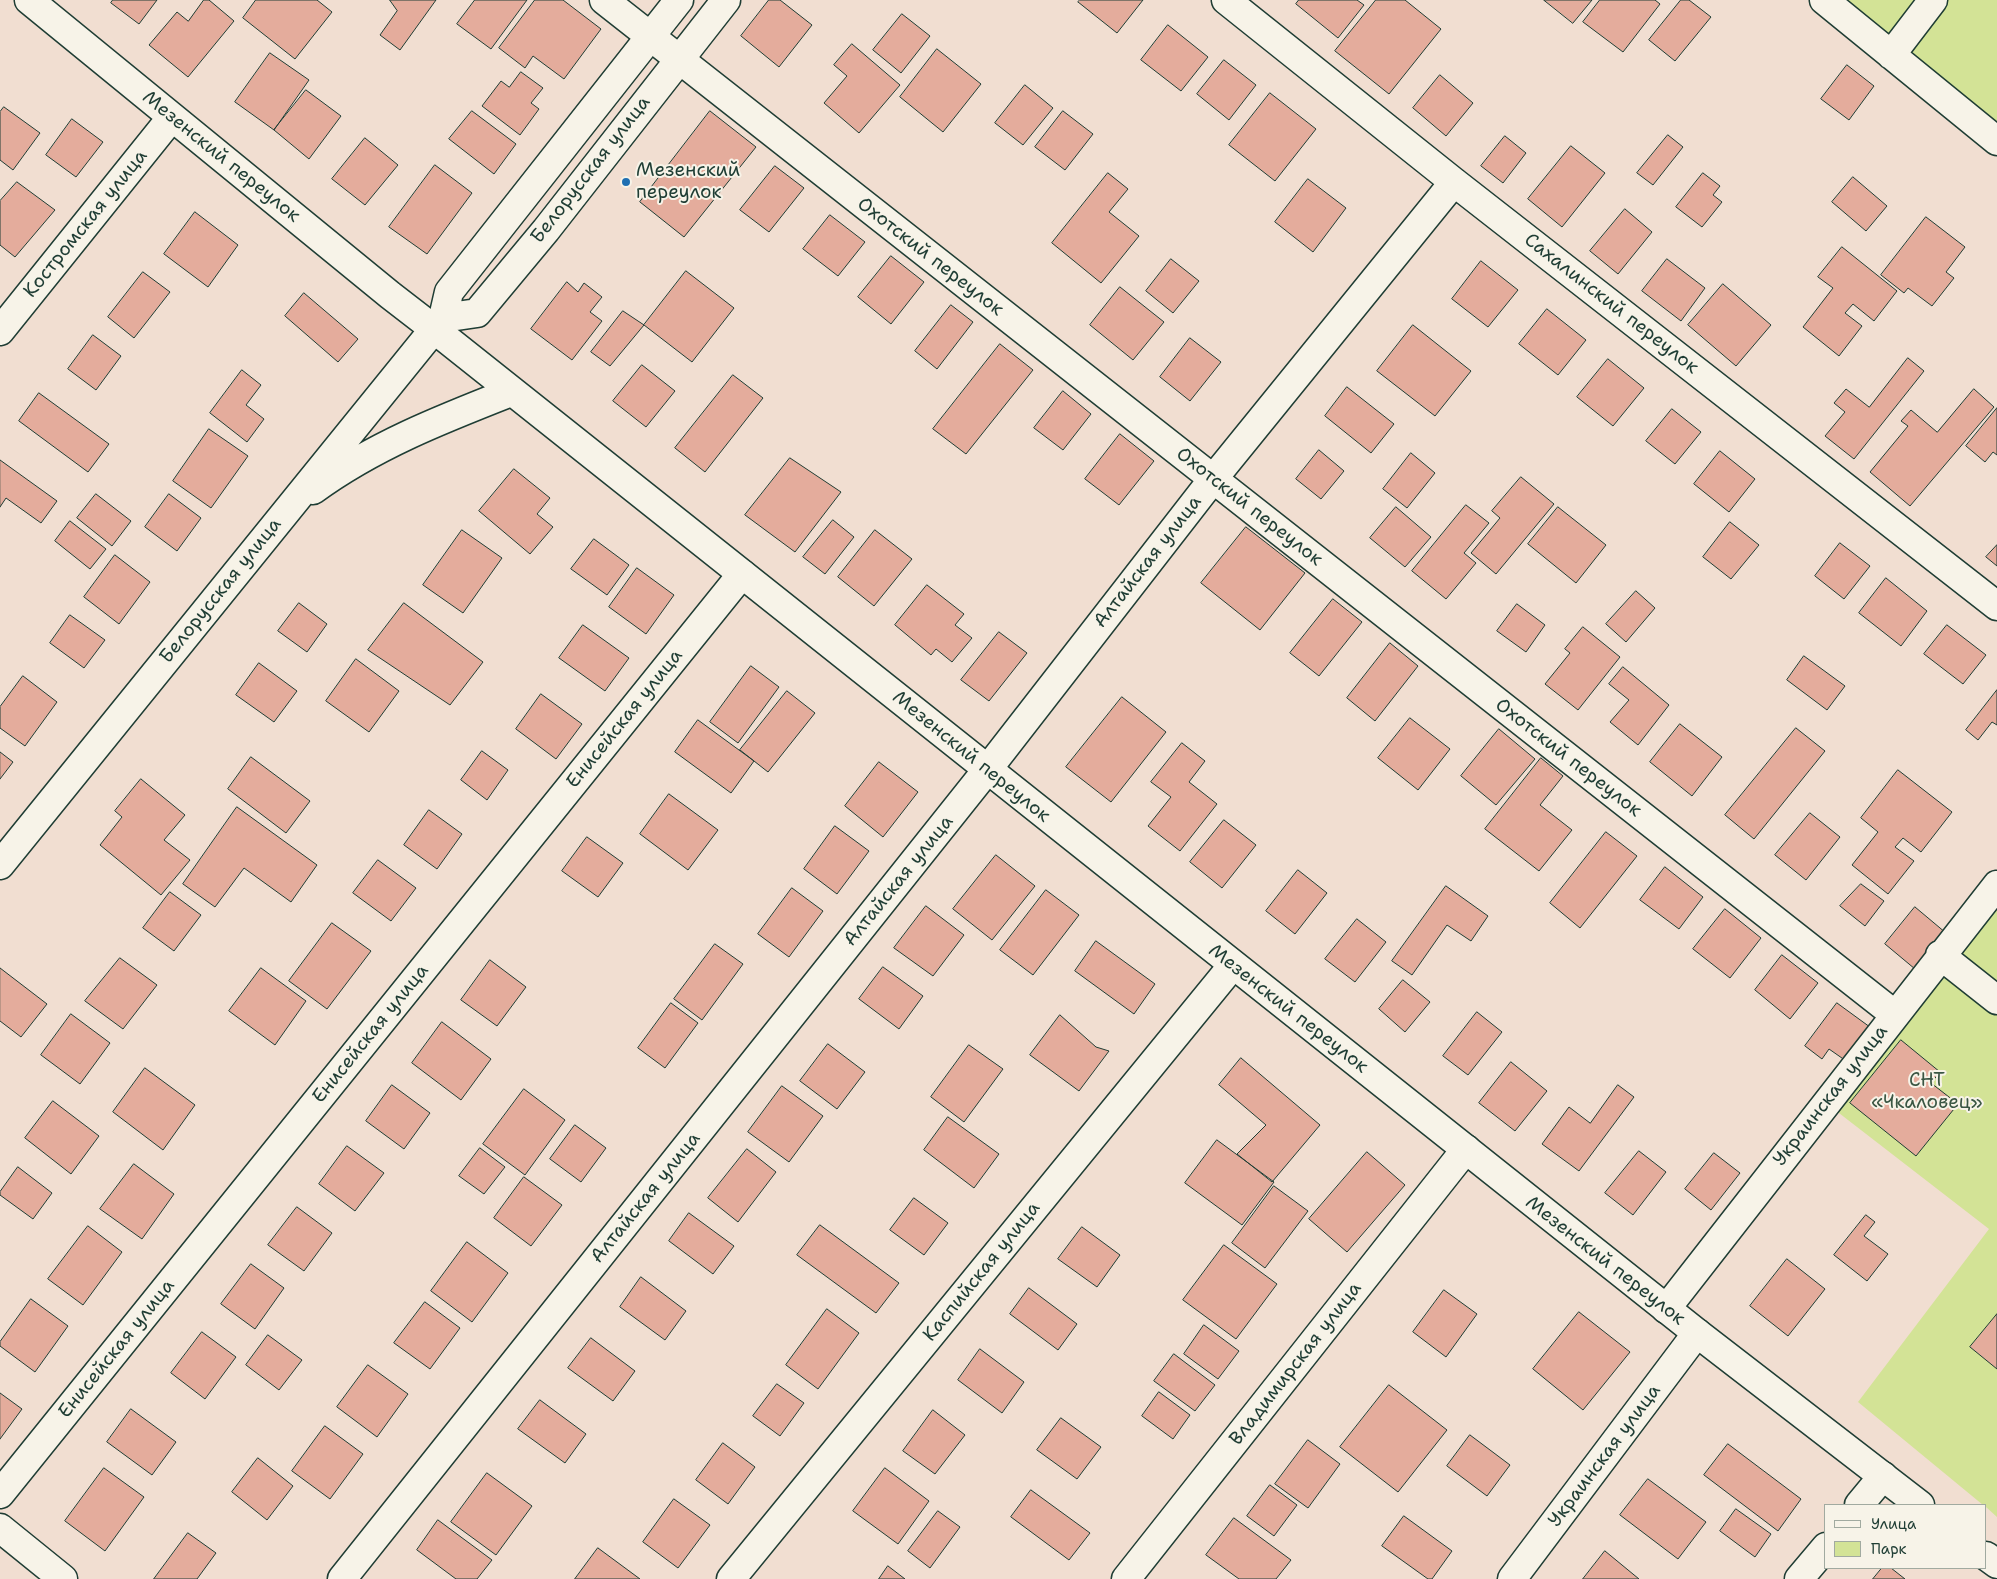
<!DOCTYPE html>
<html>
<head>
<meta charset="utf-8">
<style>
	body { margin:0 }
	#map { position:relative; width:1997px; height:1579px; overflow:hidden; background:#f1ded1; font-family:"Shantell Sans",sans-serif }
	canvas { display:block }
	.legend { position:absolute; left:1824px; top:1504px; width:162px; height:65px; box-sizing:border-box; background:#f7f3e8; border:1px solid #a1aaa0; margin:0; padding:6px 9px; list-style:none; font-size:15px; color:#1f3d34 }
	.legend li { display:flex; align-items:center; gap:10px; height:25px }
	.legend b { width:25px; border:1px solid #a1aaa0 }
</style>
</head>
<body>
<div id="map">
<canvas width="1997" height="1579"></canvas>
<ul class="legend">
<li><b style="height:6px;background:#f7f3e8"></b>Улица</li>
<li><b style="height:14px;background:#d3e396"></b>Парк</li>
</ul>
</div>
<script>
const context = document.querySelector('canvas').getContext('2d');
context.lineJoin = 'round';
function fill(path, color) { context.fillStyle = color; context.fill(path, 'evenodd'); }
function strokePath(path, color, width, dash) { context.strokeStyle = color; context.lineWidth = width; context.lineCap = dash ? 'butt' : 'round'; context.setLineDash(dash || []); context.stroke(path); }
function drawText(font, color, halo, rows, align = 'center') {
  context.font = font + ' "Shantell Sans",sans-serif'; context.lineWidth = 4; context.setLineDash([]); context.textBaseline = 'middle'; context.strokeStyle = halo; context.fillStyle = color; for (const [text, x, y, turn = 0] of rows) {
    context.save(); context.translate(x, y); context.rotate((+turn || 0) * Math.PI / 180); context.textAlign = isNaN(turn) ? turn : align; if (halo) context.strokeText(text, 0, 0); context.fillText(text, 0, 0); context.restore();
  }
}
const green = new Path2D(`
	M1838 0H1997V128Z
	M1997 894V1517L1986 1507V1505H1983L1858 1402 1989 1229 1826 1103Z`);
const building = new Path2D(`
	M113 0H157L139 24 111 3Z
	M204 0H209L234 21 188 77 149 45 177 12 188 21Z
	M256 0H317L332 12 295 59 243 18Z
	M390 0H436L400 50 380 35 397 11Z
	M475 0H527L491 49 457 24Z
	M535 0H563L601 29 564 79 533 56 525 68 499 48Z
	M769 0H780L812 25 779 67 741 36Z
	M1080 0H1143L1117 33 1078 2Z
	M1299 0H1357L1364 5 1338 38 1296 4Z
	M1376 0H1405L1441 29 1389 94 1335 51Z
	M1544 0H1592L1573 23Z
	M1600 0H1655L1660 4 1623 52 1583 22Z
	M1681 0H1689L1711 17 1675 61 1649 40Z
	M902 14 930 36 901 73 873 50Z
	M1168 25 1208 57 1181 91 1141 60Z
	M852 44 900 85 859 133 824 103 847 76 834 65Z
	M937 49 981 84 943 132 900 97Z
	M270 53 309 80 274 130 235 102Z
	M1224 60 1256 85 1229 120 1197 94Z
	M1847 65 1874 86 1849 120 1821 99Z
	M521 72 543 88 531 103 539 109 520 135 482 106 501 81 509 87Z
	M1440 75 1473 103 1446 136 1413 108Z
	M1025 85 1053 108 1023 145 995 123Z
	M306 90 341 116 309 159 274 130Z
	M1270 93 1316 129 1275 181 1229 145Z
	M4 107 40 133 13 170 0 160V112Z
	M472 111 516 144 494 174 449 139Z
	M710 111 756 147 684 237 640 202Z
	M1063 111 1093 134 1065 170 1035 147Z
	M72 119 103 142 76 177 46 155Z
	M1668 135 1683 147 1653 185 1637 173Z
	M1505 136 1526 153 1503 183 1481 166Z
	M365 138 398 165 365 205 332 179Z
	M1571 146 1605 173 1562 227 1528 199Z
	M435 165 472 193 427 254 389 227Z
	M775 166 804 188 769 232 740 210Z
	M1108 173 1128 189 1109 212 1139 236 1101 283 1052 243Z
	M1703 173 1720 186 1713 195 1722 202 1702 227 1676 207Z
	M1853 177 1887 206 1866 231 1832 202Z
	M1308 179 1346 208 1313 252 1275 222Z
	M17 182 55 210 15 257 0 245V201Z
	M1625 209 1652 232 1618 274 1590 251Z
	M195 212 238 245 208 287 164 254Z
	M830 215 865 242 838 276 803 249Z
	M1926 217 1965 247 1946 272 1954 278 1932 306 1908 288 1904 293 1881 275Z
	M1842 247 1897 291 1874 321 1853 304 1845 313 1862 326 1839 356 1803 327 1833 288 1818 277Z
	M891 256 924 282 891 324 858 297Z
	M1171 259 1199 281 1173 313 1146 291Z
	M1667 259 1705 288 1681 321 1642 291Z
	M1481 261 1518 290 1488 327 1452 299Z
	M686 271 734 308 692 362 644 325Z
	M143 272 170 292 134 338 108 317Z
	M567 282 578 292 584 283 602 297 590 312 602 321 572 360 531 329Z
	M1723 284 1771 325 1736 366 1688 325Z
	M1120 287 1164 322 1133 360 1090 325Z
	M304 293 358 339 338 362 285 316Z
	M951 305 973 322 937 369 915 351Z
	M1547 309 1586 340 1558 375 1519 344Z
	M623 311 644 325 610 366 591 352Z
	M1413 325 1471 371 1435 416 1377 371Z
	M93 335 121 356 96 390 68 369Z
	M1190 338 1221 362 1190 401 1160 377Z
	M1000 344 1033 370 966 454 933 429Z
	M1908 358 1924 371 1854 459 1825 436 1845 412 1834 403 1846 389 1869 407Z
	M1608 359 1644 388 1613 426 1577 397Z
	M642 365 675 391 646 427 613 401Z
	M242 370 261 385 246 405 264 419 247 442 210 413Z
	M733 375 763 398 705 472 675 448Z
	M1347 387 1394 424 1371 453 1325 416Z
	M1974 389 1994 407 1910 506 1870 472 1908 426 1901 421 1911 410 1937 432Z
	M1063 391 1091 414 1063 450 1034 428Z
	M39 393 109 444 88 472 19 421Z
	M1997 408V455L1993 452 1985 462 1966 446Z
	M1672 409 1701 432 1675 464 1646 441Z
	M209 429 248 456 211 508 173 481Z
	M1120 434 1154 461 1119 505 1085 479Z
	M1319 450 1344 471 1321 499 1296 479Z
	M1720 451 1755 479 1729 512 1694 484Z
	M1411 453 1435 473 1407 508 1383 489Z
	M790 458 841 492 795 552 745 515Z
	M0 460 57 501 41 523 6 498 0 507Z
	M514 469 550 498 537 514 553 527 530 554 479 511Z
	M1521 477 1554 504 1496 574 1471 553 1500 518 1492 511Z
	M96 494 131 521 112 546 77 518Z
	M169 494 201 518 177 551 145 527Z
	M1466 505 1489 523 1464 553 1476 563 1446 599 1412 571Z
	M1396 507 1431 537 1405 567 1370 538Z
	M1558 507 1606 545 1576 583 1528 544Z
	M833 520 854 537 825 574 803 557Z
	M70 521 106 549 90 569 55 541Z
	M1730 522 1759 545 1731 579 1703 557Z
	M1246 527 1305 573 1260 630 1201 583Z
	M462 530 502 558 463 613 423 585Z
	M875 530 912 559 874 606 838 577Z
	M594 539 629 565 607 595 571 569Z
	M1840 543 1870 566 1844 599 1815 576Z
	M1997 545V566L1986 557Z
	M115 555 150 582 119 624 84 597Z
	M637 568 674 595 646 634 609 607Z
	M1886 578 1927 611 1901 646 1859 613Z
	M927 585 964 614 955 625 972 638 952 662 936 649 931 655 895 625Z
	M1636 591 1655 608 1626 642 1606 624Z
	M1333 599 1362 622 1319 676 1290 653Z
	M299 603 327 624 307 652 278 631Z
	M404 603 483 662 450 705 368 650Z
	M1517 604 1545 625 1526 652 1497 631Z
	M70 615 105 640 84 668 50 643Z
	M583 625 629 658 605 691 559 658Z
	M1947 625 1986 655 1963 684 1924 654Z
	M1583 627 1620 657 1578 710 1545 684 1570 653 1565 649Z
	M999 632 1027 653 989 701 961 680Z
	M1390 643 1418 666 1375 721 1347 698Z
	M1804 656 1845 686 1827 710 1787 680Z
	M356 659 399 691 369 732 326 701Z
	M259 663 297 691 274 722 236 695Z
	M751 666 779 687 738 743 710 722Z
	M1623 667 1669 705 1638 745 1610 722 1629 700 1609 684Z
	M23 676 57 702 25 746 0 728V707Z
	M1997 690V725L1992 722 1978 740 1966 730Z
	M787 691 815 713 768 772 740 750Z
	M541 694 582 724 556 759 516 729Z
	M1122 697 1166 732 1111 802 1066 767Z
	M1410 718 1450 749 1418 790 1378 758Z
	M698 720 754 761 731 793 675 752Z
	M1680 724 1722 757 1692 796 1650 762Z
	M1796 728 1825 751 1754 839 1725 815Z
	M1499 729 1535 759 1496 805 1461 776Z
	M1182 743 1205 761 1189 782 1217 804 1180 851 1148 826 1171 797 1151 782Z
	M482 751 508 770 487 800 461 780Z
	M0 752 13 762 0 779Z
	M251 757 310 801 286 833 228 789Z
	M1541 758 1563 776 1540 805 1572 830 1539 871 1485 829Z
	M879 762 918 792 883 837 845 806Z
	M1898 770 1952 812 1921 852 1903 838 1895 847 1914 861 1888 894 1852 865 1878 832 1861 818Z
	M141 779 185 815 164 840 190 860 161 895 100 845 122 817 115 811Z
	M669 794 718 830 688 870 640 834Z
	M237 807 317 865 291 902 244 868 215 907 183 884Z
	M429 810 462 834 437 869 404 845Z
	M1810 813 1840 837 1806 880 1775 855Z
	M1224 820 1256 845 1222 888 1190 862Z
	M835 826 869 851 837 894 804 869Z
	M1606 832 1637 856 1580 928 1550 903Z
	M587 837 623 863 598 897 562 871Z
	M996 855 1035 886 992 940 953 909Z
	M378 860 416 888 391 921 353 893Z
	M1665 867 1703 897 1679 929 1640 900Z
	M1298 870 1327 893 1295 934 1266 911Z
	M1861 884 1884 901 1865 926 1840 906Z
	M1446 886 1488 916 1471 941 1447 925 1412 975 1392 961Z
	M792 888 823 911 789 957 758 934Z
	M1046 890 1079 915 1033 975 1000 950Z
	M170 892 201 915 174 951 143 928Z
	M926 906 964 935 933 976 894 948Z
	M1915 907 1946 933 1915 969 1885 944Z
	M1725 909 1761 938 1730 978 1693 949Z
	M1357 919 1386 942 1355 982 1325 959Z
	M332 923 371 951 327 1009 289 981Z
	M1096 941 1155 984 1134 1014 1075 971Z
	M715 944 743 964 702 1020 674 999Z
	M1782 955 1818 983 1790 1019 1755 990Z
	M120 958 157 985 123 1029 85 1001Z
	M490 960 526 987 497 1026 461 1000Z
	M883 967 923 996 899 1029 859 999Z
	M0 968 47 1004 21 1037 0 1021Z
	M261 968 306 1001 275 1045 229 1011Z
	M1403 980 1430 1002 1405 1032 1379 1009Z
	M671 1003 698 1023 665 1068 638 1048Z
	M1837 1003 1874 1030 1849 1063 1829 1049 1822 1059 1805 1046Z
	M1477 1012 1502 1032 1468 1075 1443 1056Z
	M71 1014 110 1043 80 1084 41 1055Z
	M1060 1015 1096 1047 1109 1051 1079 1091 1030 1055Z
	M442 1022 491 1059 461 1100 412 1063Z
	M1901 1040 1940 1072 1931 1083 1958 1104 1916 1156 1850 1103Z
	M828 1044 865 1072 837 1109 800 1081Z
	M969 1045 1003 1069 964 1122 931 1097Z
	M1241 1058 1320 1125 1272 1182 1237 1154 1266 1125 1219 1085Z
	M1511 1062 1547 1091 1515 1131 1479 1103Z
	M145 1068 195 1105 163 1150 113 1112Z
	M392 1085 430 1113 404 1149 366 1121Z
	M1618 1085 1634 1097 1579 1171 1542 1144 1569 1107 1590 1123Z
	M782 1086 823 1116 789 1162 748 1132Z
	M524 1089 565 1120 525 1175 483 1144Z
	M53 1101 99 1136 71 1174 25 1138Z
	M948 1117 999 1154 974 1188 924 1150Z
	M575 1125 606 1148 581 1182 550 1159Z
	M1217 1140 1274 1182 1242 1225 1185 1183Z
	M347 1146 384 1173 355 1211 319 1184Z
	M480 1148 505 1167 484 1194 459 1176Z
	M747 1149 776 1172 738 1222 708 1198Z
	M1639 1151 1666 1172 1633 1215 1605 1193Z
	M1367 1152 1405 1185 1347 1252 1309 1219Z
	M1714 1153 1740 1173 1711 1210 1685 1189Z
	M134 1164 174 1194 142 1239 100 1209Z
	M18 1167 52 1193 33 1219 0 1195V1192Z
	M524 1177 562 1205 531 1246 494 1218Z
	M1274 1186 1308 1211 1265 1268 1232 1243Z
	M914 1198 948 1223 924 1255 890 1230Z
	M297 1207 332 1233 304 1271 268 1245Z
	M689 1213 734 1246 713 1274 669 1241Z
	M1866 1215 1875 1222 1864 1236 1888 1254 1867 1281 1834 1255Z
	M820 1225 899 1283 876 1313 797 1255Z
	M88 1226 122 1252 83 1305 48 1279Z
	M1082 1227 1120 1255 1097 1287 1058 1259Z
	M467 1242 508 1273 472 1322 431 1291Z
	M1224 1245 1277 1284 1236 1339 1183 1300Z
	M1787 1259 1825 1289 1788 1336 1750 1306Z
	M251 1264 284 1288 255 1329 221 1304Z
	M641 1277 686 1311 665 1340 620 1307Z
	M1029 1288 1077 1324 1058 1350 1010 1314Z
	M1444 1290 1477 1314 1446 1357 1413 1332Z
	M31 1299 68 1326 35 1372 0 1346V1342Z
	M425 1302 460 1328 430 1369 394 1343Z
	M827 1309 859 1333 818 1389 786 1365Z
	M1579 1312 1630 1352 1583 1410 1533 1369Z
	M1997 1314V1369L1970 1347Z
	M1204 1325 1239 1351 1218 1379 1184 1354Z
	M202 1332 236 1357 205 1399 171 1373Z
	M268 1335 302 1360 279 1390 246 1365Z
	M591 1338 635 1371 613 1401 568 1368Z
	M980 1349 1024 1382 1002 1413 958 1380Z
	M1174 1354 1215 1385 1195 1411 1154 1381Z
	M368 1365 408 1394 377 1437 337 1407Z
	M777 1384 804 1403 780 1436 753 1416Z
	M1389 1385 1447 1430 1398 1492 1340 1447Z
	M1159 1392 1190 1415 1173 1439 1142 1416Z
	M0 1393 22 1409 0 1439Z
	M540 1400 586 1434 565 1463 518 1429Z
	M131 1409 176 1442 152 1475 107 1442Z
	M933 1410 965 1435 935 1474 903 1451Z
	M1061 1418 1101 1447 1077 1479 1037 1450Z
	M325 1426 363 1454 330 1499 292 1471Z
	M1470 1435 1510 1465 1487 1496 1447 1466Z
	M1308 1440 1340 1464 1308 1508 1275 1484Z
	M723 1443 755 1467 728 1504 696 1480Z
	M1728 1444 1801 1499 1778 1531 1704 1475Z
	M258 1458 293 1486 267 1520 232 1492Z
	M104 1468 144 1497 105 1551 65 1521Z
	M885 1468 929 1501 898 1544 853 1511Z
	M487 1473 532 1506 496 1555 451 1522Z
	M1648 1479 1706 1522 1678 1559 1620 1515Z
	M1270 1485 1297 1505 1274 1536 1247 1516Z
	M1031 1490 1090 1533 1069 1560 1011 1517Z
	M674 1499 710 1525 678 1568 643 1542Z
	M1736 1509 1771 1534 1755 1557 1720 1531Z
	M938 1511 960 1527 930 1568 908 1551Z
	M1404 1516 1452 1551 1432 1579H1428L1382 1546Z
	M1234 1518 1291 1560 1276 1579H1239L1206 1555Z
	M438 1520 492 1560 477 1579H456L417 1550Z
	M188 1533 216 1553 197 1579H154Z
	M598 1548 640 1579H575Z
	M1605 1551 1639 1579H1583Z
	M888 1566 905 1579H879Z
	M1882 1568H1891L1905 1579H1873Z`);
const street = new Path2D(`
	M29 0 390 295 434 329
	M604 0 1894 1014
	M1226 0 1454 182 1997 606
	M1824 0 1997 141
	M1891 55 1933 0
	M0 331 172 117
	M1940 955 1997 1000
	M1666 1309 1997 885
	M0 1494 742 574
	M1859 1505 1883 1476
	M0 1528 63 1579
	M342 1579 987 770 1213 479 1454 182
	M731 1579 1233 965
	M1126 1579 1466 1149
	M1512 1579 1697 1333
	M1799 1579 1826 1547`);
const secondary = new Path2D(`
	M443 318 477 313 546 230 726 0
	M434 329 1697 1333 1920 1505
	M313 490C373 446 442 419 511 392
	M0 865 443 318 449 292 679 0
	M1986 1556 1997 1564`);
const markers = [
	[626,182,5,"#1f6fb2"]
];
const streetNames = [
	["Мезенский переулок",221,157,39],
	["Белорусская улица",591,170,-52],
	["Костромская улица",86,224,-51],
	["Охотский переулок",930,257,38],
	["Сахалинский переулок",1611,304,38],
	["Охотский переулок",1249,507,38],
	["Алтайская улица",1148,562,-52],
	["Белорусская улица",221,591,-51],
	["Енисейская улица",625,719,-51],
	["Мезенский переулок",971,757,39],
	["Охотский переулок",1568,758,38],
	["Алтайская улица",899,881,-51],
	["Мезенский переулок",1288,1009,38],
	["Енисейская улица",371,1034,-51],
	["Украинская улица",1831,1096,-52],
	["Алтайская улица",646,1198,-51],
	["Мезенский переулок",1605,1261,38],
	["Каспийская улица",982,1272,-51],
	["Енисейская улица",117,1349,-51],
	["Владимирская улица",1296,1364,-52],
	["Украинская улица",1605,1456,-53]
];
const poiNames = [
	["Мезенский",636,171],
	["переулок",636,193]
];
const parkNames = [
	["СНТ",1927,1081],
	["«Чкаловец»",1927,1103]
];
fill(green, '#d3e396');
fill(building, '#e4ac9c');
strokePath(building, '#1f3d34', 1);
strokePath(street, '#1f3d34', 31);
strokePath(secondary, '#1f3d34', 31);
strokePath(street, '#f7f3e8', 28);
strokePath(secondary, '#f7f3e8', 28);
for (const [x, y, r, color] of markers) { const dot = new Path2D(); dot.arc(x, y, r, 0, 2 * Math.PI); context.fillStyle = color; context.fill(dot); strokePath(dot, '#f7f3e8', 2); }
drawText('19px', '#1f3d34', '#f7f3e8', streetNames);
drawText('19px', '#1f3d34', '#f7f3e8', poiNames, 'left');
drawText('19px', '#3a5643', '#f7f3e8', parkNames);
</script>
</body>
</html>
